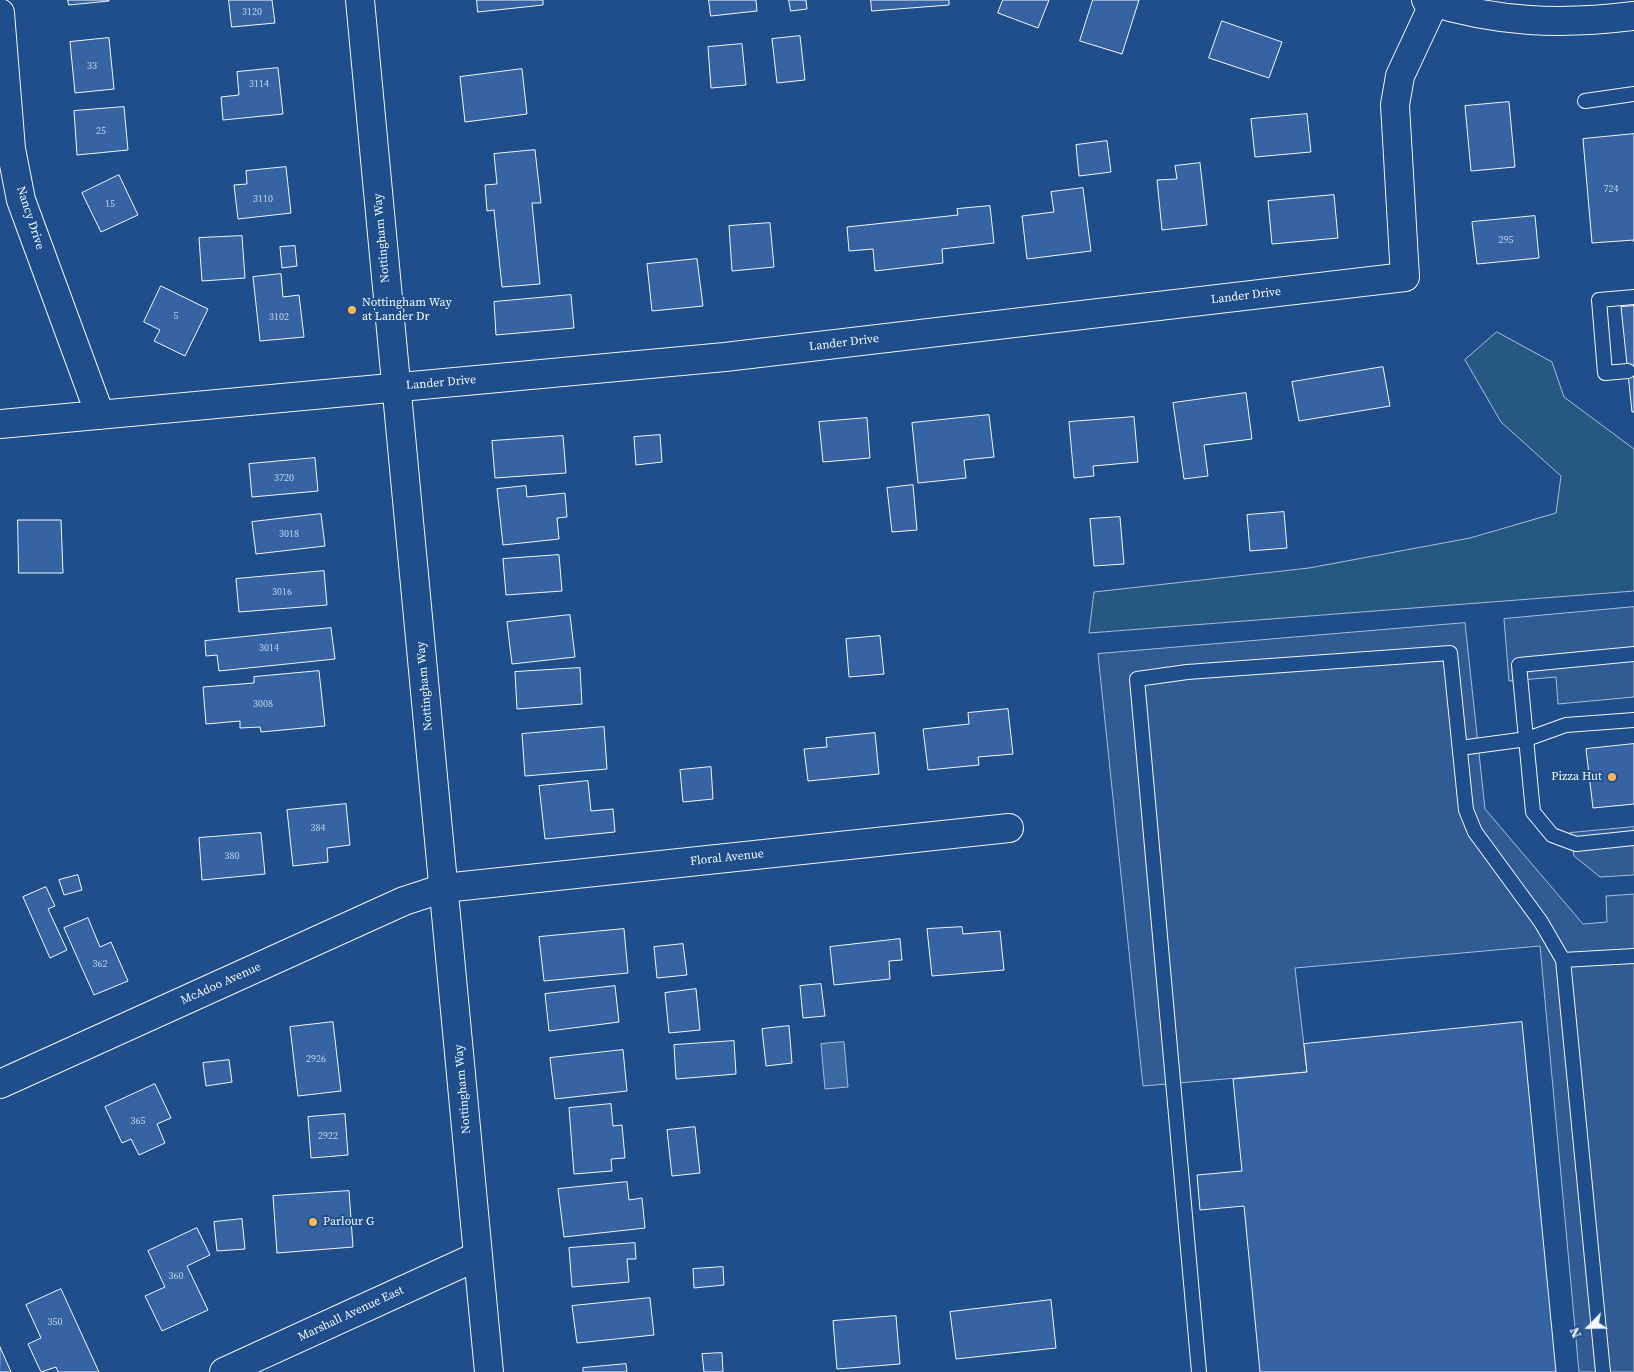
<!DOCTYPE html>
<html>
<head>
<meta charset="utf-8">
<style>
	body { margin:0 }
	#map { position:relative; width:1634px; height:1372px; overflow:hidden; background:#1f4e8c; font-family:"Source Serif 4",serif }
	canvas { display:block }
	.north { position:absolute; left:1564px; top:1302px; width:50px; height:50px; -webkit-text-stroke:4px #1f4e8c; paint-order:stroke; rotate:247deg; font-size:14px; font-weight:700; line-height:20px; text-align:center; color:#f2f6ff }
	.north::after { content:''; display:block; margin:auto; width:18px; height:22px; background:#f2f6ff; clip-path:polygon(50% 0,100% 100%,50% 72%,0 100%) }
</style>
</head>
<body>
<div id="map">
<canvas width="1634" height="1372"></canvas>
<div class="north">N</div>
</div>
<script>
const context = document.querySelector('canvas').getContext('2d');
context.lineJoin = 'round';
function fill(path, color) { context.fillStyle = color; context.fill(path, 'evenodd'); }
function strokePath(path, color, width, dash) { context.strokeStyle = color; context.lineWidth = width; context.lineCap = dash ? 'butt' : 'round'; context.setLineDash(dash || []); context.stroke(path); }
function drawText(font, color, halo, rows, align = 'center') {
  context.font = font + ' "Source Serif 4",serif'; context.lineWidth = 4; context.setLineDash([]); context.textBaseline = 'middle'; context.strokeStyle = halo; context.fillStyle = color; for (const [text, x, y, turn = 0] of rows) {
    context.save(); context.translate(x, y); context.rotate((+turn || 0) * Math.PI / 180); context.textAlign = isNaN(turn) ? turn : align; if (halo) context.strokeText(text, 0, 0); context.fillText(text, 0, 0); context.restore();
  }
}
const green = new Path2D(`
	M1497 332 1552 362 1564 397 1634 449V591L1089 633 1094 592 1309 568 1470 538 1556 513 1561 476 1501 422 1465 360Z`);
const parking = new Path2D(`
	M1634 607V697L1558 704 1556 677 1509 681 1504 619Z
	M1465 623 1485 809 1583 924 1607 922 1606 896 1634 894V1372H1579L1540 946 1295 968 1307 1072 1143 1086 1098 654Z
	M1634 827V875L1600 877 1574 856 1570 833Z`);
const water = new Path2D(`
	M844 1042 848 1087 825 1089 821 1044Z`);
const building = new Path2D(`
	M68 0H109V1L69 5Z
	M229 0H272L275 23 232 27Z
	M477 0H543V5L478 12Z
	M709 0H756L757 11 711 16Z
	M789 0H806L807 9 791 11Z
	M871 0H949V5L872 11Z
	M1003 0H1049L1038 28 998 13Z
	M1093 0H1139L1122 54 1080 41Z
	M1222 21 1282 42 1269 78 1209 58Z
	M800 36 805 80 777 83 772 39Z
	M109 38 114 89 75 93 70 42Z
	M742 44 746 85 711 88 708 47Z
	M278 68 283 114 223 120 221 97 239 95 237 72Z
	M522 69 527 114 465 122 460 77Z
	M1509 102 1515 167 1471 171 1465 106Z
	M124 107 128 150 77 155 74 111Z
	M1307 114 1311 152 1255 157 1251 119Z
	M1634 134V242V240L1592 243 1583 139Z
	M1107 141 1111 172 1079 176 1076 145Z
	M535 150 541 203H532L540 284 502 287 494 210 487 211 485 185 497 184 494 154Z
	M1200 163 1207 225 1162 230 1157 180 1177 179 1175 166Z
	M286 167 291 213 238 219 234 185 247 184 246 171Z
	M119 175 138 215 101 232 82 193Z
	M1083 188 1091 251 1027 259 1022 216 1054 212 1051 192Z
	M1334 195 1338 238 1272 244 1268 201Z
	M990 206 994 243 942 249 943 263 875 271 873 249 849 251 847 227 958 215 957 209Z
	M1535 216 1539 258 1477 264 1472 222Z
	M770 223 774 267 732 271 729 226Z
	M242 236 245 278 202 281 199 238Z
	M295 246 297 266 282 268 280 247Z
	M697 259 703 306 652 311 647 264Z
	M281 274 283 297 299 295 304 337 260 341 253 277Z
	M161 286 208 309 185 356 154 341 160 330 144 322Z
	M571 295 574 328 496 335 494 302Z
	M1634 306V412H1632L1621 307Z
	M1383 367 1390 406 1299 421 1292 382Z
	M1246 393 1252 439 1204 445 1208 476 1184 479 1173 403Z
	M989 415 994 457 964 460 966 478 918 483 912 423Z
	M1134 417 1138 462 1093 466 1094 476 1074 478 1069 422Z
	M867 418 870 458 823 462 819 422Z
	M660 435 662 462 636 465 634 437Z
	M563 436 566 473 495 478 492 441Z
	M315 458 318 491 252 497 249 464Z
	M913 485 917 530 892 532 887 488Z
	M526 486 527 497 565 493 567 517 557 518 559 539 503 545 497 489Z
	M1284 512 1287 548 1250 551 1247 515Z
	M321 514 325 546 256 554 252 522Z
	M1120 517 1124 564 1094 566 1090 519Z
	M18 520H61L63 573H19Z
	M559 555 562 591 506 595 503 559Z
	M324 571 327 605 239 612 236 579Z
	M570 615 575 657 512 664 507 622Z
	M331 628 335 659 219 671 217 655 206 656 205 641Z
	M880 636 884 674 849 677 846 639Z
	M580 668 582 704 517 709 515 672Z
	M319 671 325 726 261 732 260 727 240 728V721L206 724 203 687 254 683V677Z
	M1008 709 1013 754 978 757 979 765 928 770 923 729 969 724 968 713Z
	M604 727 607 769 525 776 522 734Z
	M875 733 879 774 808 781 804 749 827 747 826 738Z
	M1634 744V804L1593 808 1586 749Z
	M711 767 713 799 683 802 680 770Z
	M588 781 591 811 613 809 615 832 545 839 539 786Z
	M346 804 350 845 327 848 328 862 293 866 287 810Z
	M261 833 265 874 202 880 199 838Z
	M78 875 82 890 64 895 59 880Z
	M46 887 55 906 48 909 67 950 50 958 23 897Z
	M88 918 100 947 111 942 128 981 94 995 64 928Z
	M962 927 963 934 1000 931 1004 970 932 976 927 929Z
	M624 929 628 973 544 981 539 937Z
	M900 939 902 960 889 961 890 979 834 985 830 947Z
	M683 944 687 975 657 978 654 947Z
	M821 984 825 1016 803 1018 800 986Z
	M615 986 619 1022 549 1031 545 994Z
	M696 989 700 1030 669 1033 665 993Z
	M333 1022 341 1091 298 1096 290 1027Z
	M1522 1022 1556 1372H1260L1244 1206 1200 1210 1197 1175 1242 1171 1233 1079 1307 1072 1304 1044Z
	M789 1026 792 1063 766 1066 762 1029Z
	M734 1041 736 1074 676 1079 674 1045Z
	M623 1050 627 1091 555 1099 550 1058Z
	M229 1060 232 1082 206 1086 203 1063Z
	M155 1084 171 1118 157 1124 165 1143 139 1155 131 1139 122 1143 105 1107Z
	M611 1104 613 1126 622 1125 625 1158 611 1159 612 1171 574 1174 569 1108Z
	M345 1114 348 1155 311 1158 308 1117Z
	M695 1127 700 1173 672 1176 667 1130Z
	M627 1182 629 1200 642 1198 645 1228 564 1237 558 1189Z
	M349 1191 353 1247 277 1253 273 1196Z
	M242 1219 245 1249 217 1251 214 1222Z
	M197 1228 210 1255 187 1266 208 1310 162 1331 145 1296 165 1287 148 1251Z
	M635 1243 636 1259H627L629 1282 572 1287 569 1248Z
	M723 1267 724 1285 694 1288 693 1269Z
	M61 1289 99 1372H58L56 1367 41 1372 28 1344 41 1338 26 1305Z
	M650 1298 654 1335 577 1343 572 1306Z
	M1051 1300 1056 1348 956 1359 950 1312Z
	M896 1316 900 1364 837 1369 833 1321Z
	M0 1347 11 1372H0Z
	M722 1353 723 1372H704L702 1354Z
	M626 1364 627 1372H583V1368Z`);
const service = new Path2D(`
	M1585 101 1634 94
	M1628 371 1605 373 1599 300 1634 297
	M1634 654 1519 665 1533 812 1552 835 1576 844 1634 838
	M1460 748 1527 739 1566 725 1634 720
	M1563 960 1634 956
	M1199 1372 1137 679 1187 672 1450 653 1466 810 1475 832 1541 922 1563 960 1603 1372`);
const minor = new Path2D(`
	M1426 0C1497 23 1561 25 1634 16
	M0 13 11 149 21 200 100 415
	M0 424 725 357 1405 277 1395 105 1400 76 1434 3
	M0 1084 404 901 444 888 1009 828
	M224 1372 478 1256`);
const tertiary = new Path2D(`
	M360 0 489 1372`);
const markers = [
	[352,310,5,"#ffb74d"],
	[1612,777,5,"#ffb74d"],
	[313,1222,5,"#ffb74d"]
];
const numberNames = [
	["3120",252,12],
	["33",92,66],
	["3114",259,84],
	["25",101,131],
	["724",1611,189],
	["3110",263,199],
	["15",110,204],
	["295",1506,240],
	["5",176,316],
	["3102",279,317],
	["3720",284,478],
	["3018",289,534],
	["3016",282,592],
	["3014",269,648],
	["3008",263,704],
	["384",318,828],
	["380",232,856],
	["362",100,964],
	["2926",316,1059],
	["365",138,1121],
	["2922",328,1136],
	["360",176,1276],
	["350",55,1322]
];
const streetNames = [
	["Nancy Drive",30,218,72],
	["Nottingham Way",382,238,-95],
	["Lander Drive",1246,296,-7],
	["Lander Drive",844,343,-7],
	["Lander Drive",441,383,-5],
	["Nottingham Way",425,686,-95],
	["Floral Avenue",727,858,-6],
	["McAdoo Avenue",221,984,-24],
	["Nottingham Way",463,1089,-95],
	["Marshall Avenue East",351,1314,-25]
];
const poiNames = [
	["Nottingham Way",362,303],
	["at Lander Dr",362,317],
	["Pizza Hut",1602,777,"right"],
	["Parlour G",323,1222]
];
fill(green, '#245a82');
strokePath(green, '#a8bbd7', 1);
fill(parking, '#305b95');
strokePath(parking, '#a8bbd7', 1);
fill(water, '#3b69a3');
strokePath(water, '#a8bbd7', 1);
fill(building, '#3563a3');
strokePath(building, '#f2f6ff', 1);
strokePath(service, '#f2f6ff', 16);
strokePath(minor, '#f2f6ff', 30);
strokePath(tertiary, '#f2f6ff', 30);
strokePath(service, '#1f4e8c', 14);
strokePath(minor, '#1f4e8c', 28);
strokePath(tertiary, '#1f4e8c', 28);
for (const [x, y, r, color] of markers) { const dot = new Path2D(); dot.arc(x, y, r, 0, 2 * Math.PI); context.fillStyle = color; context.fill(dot); strokePath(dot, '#1f4e8c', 2); }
drawText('10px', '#c3d1e8', null, numberNames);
drawText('12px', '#f2f6ff', '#1f4e8c', streetNames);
drawText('12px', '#f2f6ff', '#1f4e8c', poiNames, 'left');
</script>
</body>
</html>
